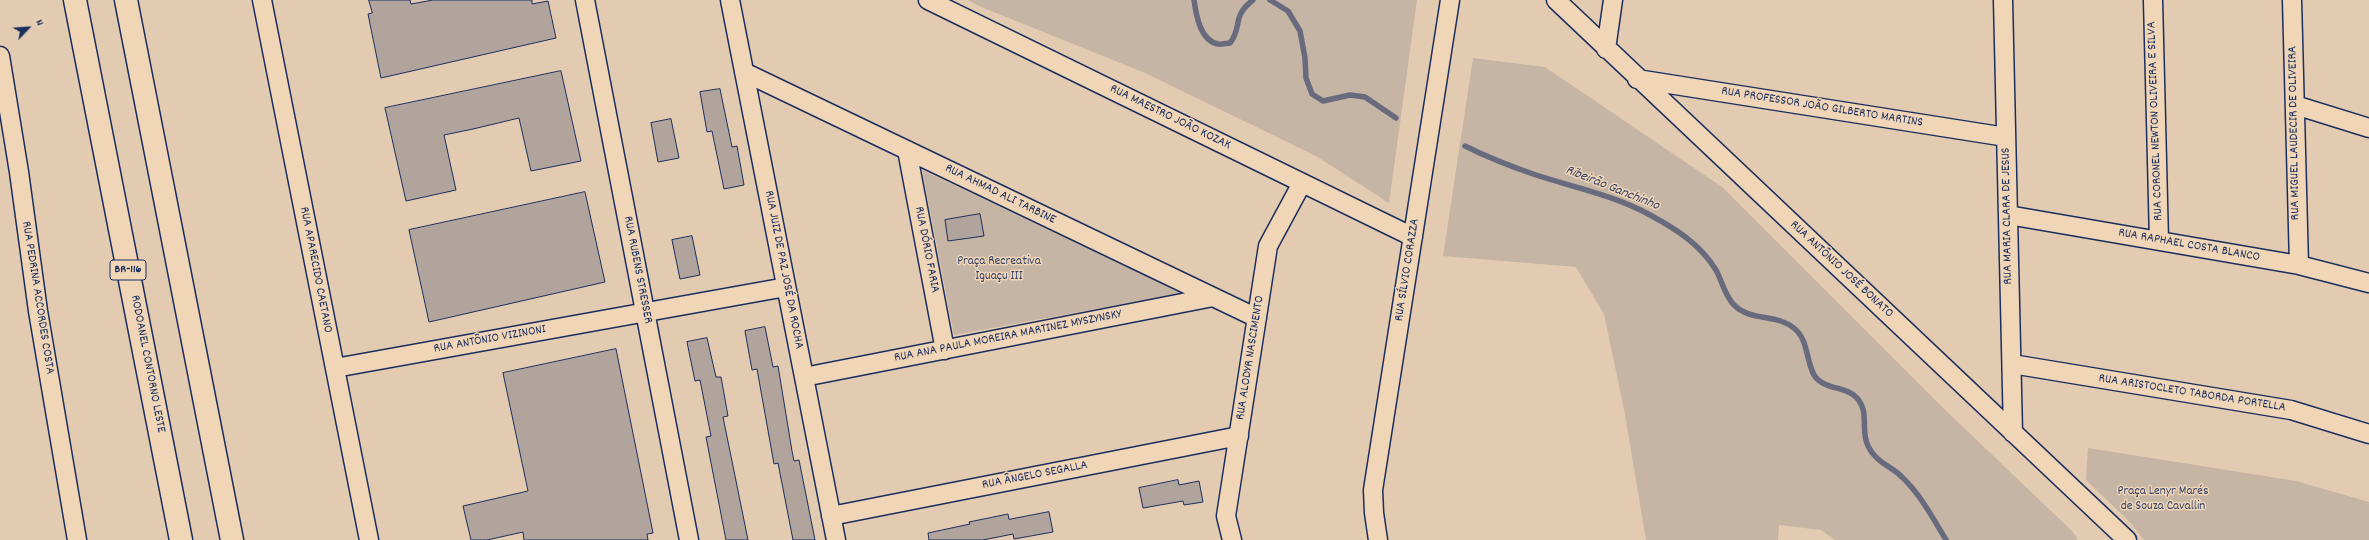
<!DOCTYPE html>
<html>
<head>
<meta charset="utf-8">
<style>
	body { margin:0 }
	#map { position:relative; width:2369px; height:540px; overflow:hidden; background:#e3cbb2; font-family:Dekko,sans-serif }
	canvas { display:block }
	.north { position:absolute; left:8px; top:8px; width:40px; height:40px; -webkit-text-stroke:3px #f0d5b7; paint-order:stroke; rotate:65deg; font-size:11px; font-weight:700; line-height:16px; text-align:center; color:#1b2f5e }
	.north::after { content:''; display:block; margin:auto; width:14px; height:18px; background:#1b2f5e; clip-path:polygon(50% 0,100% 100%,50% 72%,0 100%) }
</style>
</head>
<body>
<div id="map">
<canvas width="2369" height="540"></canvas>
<div class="north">N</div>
</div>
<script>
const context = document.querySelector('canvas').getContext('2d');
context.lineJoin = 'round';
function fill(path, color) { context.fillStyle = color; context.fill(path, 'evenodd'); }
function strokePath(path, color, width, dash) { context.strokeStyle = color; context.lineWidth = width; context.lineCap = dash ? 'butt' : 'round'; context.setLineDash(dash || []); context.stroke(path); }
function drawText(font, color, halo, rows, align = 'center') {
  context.font = font + ' Dekko,sans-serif'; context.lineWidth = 3; context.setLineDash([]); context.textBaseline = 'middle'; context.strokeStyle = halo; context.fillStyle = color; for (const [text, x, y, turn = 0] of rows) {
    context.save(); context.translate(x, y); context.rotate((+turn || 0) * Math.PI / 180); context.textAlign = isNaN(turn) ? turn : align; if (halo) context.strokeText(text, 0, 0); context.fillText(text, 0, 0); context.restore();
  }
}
const green = new Path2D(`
	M968 0H1417L1389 203 1316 156 1145 73 979 6Z
	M1473 58 1545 67 1722 187 1940 405 2073 532 2078 540H1835L1821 530 1779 525 1778 540H1646L1624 409 1604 314 1576 267 1443 256Z
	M922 170 1182 293 954 335Z
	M2088 448 2296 481 2369 502V540H2144L2129 521 2086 480Z`);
const stream = new Path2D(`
	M1194 0C1196 14 1200 41 1218 44 1221 45 1227 43 1230 43 1243 26 1231 17 1253 0
	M1270 0 1288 11 1300 31 1305 58 1306 78 1312 94 1323 101 1350 95 1365 97 1396 118
	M1465 146C1487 157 1510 166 1533 174 1572 187 1614 195 1650 215 1676 229 1700 244 1716 270 1722 281 1725 296 1734 305 1751 322 1777 313 1795 329 1808 340 1806 360 1814 375 1823 390 1847 386 1857 398 1870 413 1860 430 1868 446 1876 463 1890 465 1902 477 1920 494 1933 518 1946 540`);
const building = new Path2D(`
	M369 0H410L411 4 433 0H532V4L548 1 556 38 381 78 368 14 372 13Z
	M561 71 581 161 531 171 519 118 473 129 444 135 456 190 406 201 385 108Z
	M720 89 732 147 737 146 744 185 724 189 712 131 707 132 700 92Z
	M671 119 679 158 658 162 651 123Z
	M585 192 605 282 429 322 409 230Z
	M980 214 984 236 948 241 945 220Z
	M692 236 700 275 680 279 672 240Z
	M765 327 773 367 778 366 792 451 794 461 799 460 815 540H793L778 463 774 464 757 369 752 370 745 331Z
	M707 338 716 377H721L728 416 723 417 748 540H726L706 437 711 436 700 380 695 381 687 342Z
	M616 349 653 533 647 534 648 540H524L523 532 487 540H471L463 506 528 491 503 373Z
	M1178 480 1179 485 1199 481 1203 502 1184 505 1183 501 1143 508 1139 488Z
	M1049 512 1053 532 1014 539 1013 534 983 540H929L928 533 970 524 969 522 1008 514 1009 519Z`);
const street = new Path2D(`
	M262 0 369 540
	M585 0 689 540
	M730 0 836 540
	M928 0 1413 237
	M1556 0 2127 540
	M2003 0 2013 433
	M2153 0 2159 241
	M2292 0 2299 265
	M1606 49 1613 0
	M0 56 19 172 38 311 77 540
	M744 72 1257 318
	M1637 79 2006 137
	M2295 105 2369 128
	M907 150 945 350
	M2008 215 2299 265 2369 283
	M2012 364 2291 410 2369 434
	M335 368 786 287
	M804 377 1213 297
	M831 516 1239 436
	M1232 540 1226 516 1268 246 1302 183
	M1378 540 1374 513 1373 490 1450 0`);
const highway = new Path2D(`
	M75 0 181 540
	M126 0 232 540`);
const shields = [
	[128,270,36]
];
const shieldNames = [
	["BR-116",128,270]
];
const streetNames = [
	["RUA PROFESSOR JOÃO GILBERTO MARTINS",1822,108,9],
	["RUA MAESTRO JOÃO KOZAK",1170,118,26],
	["RUA CORONEL NEWTON OLIVEIRA E SILVA",2156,121,-92],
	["RUA MIGUEL LAUDECIR DE OLIVEIRA",2295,133,-91],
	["RUA AHMAD ALI TARBINE",1000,195,26],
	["RUA MARIA CLARA DE JESUS",2008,216,-91],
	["RUA RAPHAEL COSTA BLANCO",2189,246,10],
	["RUA DÓRIO FARIA",926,250,79],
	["RUA APARECIDO CAETANO",315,270,79],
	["RUA RUBENS STRESSER",637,270,79],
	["RUA JUIZ DE PAZ JOSÉ DA ROCHA",783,270,79],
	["RUA SÍLVIO CORAZZA",1408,270,-81],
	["RUA ANTÔNIO JOSÉ BONATO",1841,270,43],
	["RUA PEDRINA ACCORDES COSTA",37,298,81],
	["RUA ANA PAULA MOREIRA MARTINEZ MYSZYNSKY",1008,337,-11],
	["RUA ANTÔNIO VIZINONI",490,340,-10],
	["RUA ALODYR NASCIMENTO",1251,358,-81],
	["RODOANEL CONTORNO LESTE",147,364,79],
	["RUA ARISTOCLETO TABORDA PORTELLA",2192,394,9],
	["RUA ÂNGELO SEGALLA",1035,476,-11]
];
const parkNames = [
	["Praça Recreativa",999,262],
	["Iguaçu III",999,277],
	["Praça Lenyr Marés",2163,492],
	["de Souza Cavallin",2163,507]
];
const waterNames = [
	["Ribeirão Ganchinho",1612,189,22]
];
fill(green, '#c6b4a5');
strokePath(stream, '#686b7e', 5.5);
fill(building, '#b1a49d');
strokePath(building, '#1b2f5e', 1);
strokePath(street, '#1b2f5e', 21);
strokePath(highway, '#1b2f5e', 25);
strokePath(street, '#f0d5b7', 18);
strokePath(highway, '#f0d5b7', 22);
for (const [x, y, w] of shields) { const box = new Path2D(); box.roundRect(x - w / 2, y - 10, w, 20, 3); context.fillStyle = '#f0d5b7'; context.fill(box); strokePath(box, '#1b2f5e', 1); }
drawText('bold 12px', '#1b2f5e', null, shieldNames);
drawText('13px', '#1b2f5e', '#f0d5b7', streetNames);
drawText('13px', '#354369', '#f0d5b7', parkNames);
drawText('italic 14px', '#354369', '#f0d5b7', waterNames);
</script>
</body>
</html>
